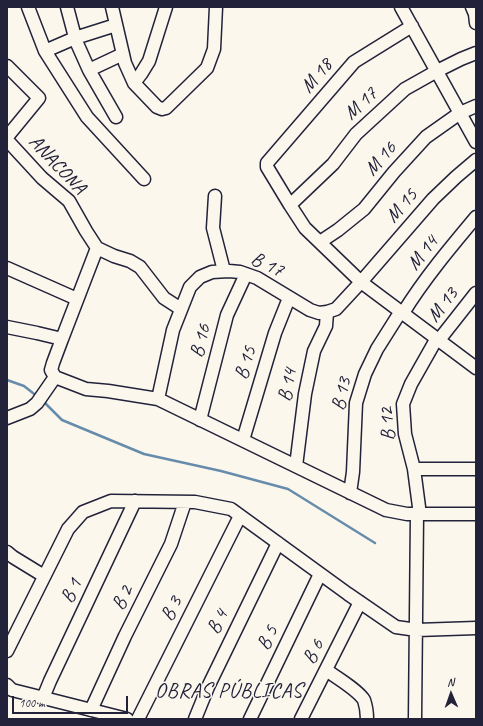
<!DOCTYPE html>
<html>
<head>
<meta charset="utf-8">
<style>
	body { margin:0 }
	#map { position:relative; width:483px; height:726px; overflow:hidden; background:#fbf7ec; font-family:Caveat,sans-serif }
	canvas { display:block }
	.frame { position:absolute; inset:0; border:8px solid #22223b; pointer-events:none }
	.north { position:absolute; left:431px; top:674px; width:40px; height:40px; -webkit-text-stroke:3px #fbf7ec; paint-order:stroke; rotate:358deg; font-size:11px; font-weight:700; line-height:16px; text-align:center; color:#22223b }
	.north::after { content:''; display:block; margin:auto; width:14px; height:18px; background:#22223b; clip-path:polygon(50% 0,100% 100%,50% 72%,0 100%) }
	.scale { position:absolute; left:12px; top:696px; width:116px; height:18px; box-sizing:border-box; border:2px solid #22223b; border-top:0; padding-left:5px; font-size:12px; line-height:14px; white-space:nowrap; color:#22223b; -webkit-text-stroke:3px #fbf7ec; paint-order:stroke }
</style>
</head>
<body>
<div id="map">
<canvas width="483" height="726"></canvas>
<div class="frame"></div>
<div class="north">N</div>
<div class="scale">100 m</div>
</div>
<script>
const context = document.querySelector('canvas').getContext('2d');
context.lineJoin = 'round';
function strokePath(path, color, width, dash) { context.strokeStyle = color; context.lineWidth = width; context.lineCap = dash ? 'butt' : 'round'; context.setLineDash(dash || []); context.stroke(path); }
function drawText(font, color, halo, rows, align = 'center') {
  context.font = font + ' Caveat,sans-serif'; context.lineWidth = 3; context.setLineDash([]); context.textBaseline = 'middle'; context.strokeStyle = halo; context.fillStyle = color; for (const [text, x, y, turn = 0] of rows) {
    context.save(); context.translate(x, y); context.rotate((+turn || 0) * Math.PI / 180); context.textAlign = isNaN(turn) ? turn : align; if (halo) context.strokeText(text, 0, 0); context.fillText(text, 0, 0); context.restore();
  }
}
const stream = new Path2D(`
	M7 380 24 386 38 397
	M43 401 62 420 144 454 221 471 288 489 375 543`);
const minor = new Path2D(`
	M28 7 45 51 87 117 144 179
	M67 7 76 41 89 70 116 117
	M112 7 125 63 134 83 157 107 162 109 166 108 207 68 214 49 216 7
	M401 7 476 142
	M472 7 475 14 476 23
	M412 26 354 62 267 163V167L290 205 305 228 361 282 476 368
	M45 51 75 38 116 25
	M7 66 39 98 7 137
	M89 70 123 54
	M134 83 141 74 149 61 166 7
	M7 140 42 178 69 201 86 231 97 248 114 256 130 261 140 267 164 298 181 309
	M215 196 213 228 224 271
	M290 205 333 164 356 134 405 89 437 71 461 59 476 53
	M320 242 338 230 364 209 394 172 426 137 460 113 476 106
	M7 268 77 299
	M403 313C424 279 450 248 476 217
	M7 327 37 333 62 339 53 363 51 370 55 377
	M62 339 97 248
	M439 340 476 293
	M55 377 86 389 108 391 158 399 386 510 407 514H476
	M158 399 173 330 190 287 200 277 212 272 229 271 240 272 257 278 310 310 319 313 327 312 336 309 361 282 433 199 456 177 476 160
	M7 418 30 409 37 403 55 377
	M200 420 227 315 246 274
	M243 440 275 333 289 298
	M296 466 305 394 314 351 326 326 327 312
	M414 469H476
	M350 493 353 472 356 403 365 374 377 349 401 311
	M418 514 419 507 414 469 405 434 403 404 411 384 437 338
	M7 552 13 557 44 576
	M7 651 68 529 83 512 111 501 195 502 231 509 348 594 396 627 417 630 476 628
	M326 670C336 677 358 690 364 700 366 706 367 712 367 719
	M7 685 12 690 28 694 127 719
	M43 698 50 681 135 501
	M91 710 125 636 171 544 185 502
	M138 719 240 516
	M195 719 208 687 278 543
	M250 719 320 574
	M301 719 360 602
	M415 719 417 514`);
const streetNames = [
	["M 18",317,76,-50],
	["M 17",361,104,-43],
	["M 16",381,159,-49],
	["ANACONA",57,165,47],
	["M 15",402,206,-49],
	["M 14",423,253,-52],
	["B 17",267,265,25],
	["M 13",443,305,-52],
	["B 16",201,341,-76],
	["B 15",246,363,-73],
	["B 14",288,385,-80],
	["B 13",342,394,-78],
	["B 12",388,424,-94],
	["B 1",72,591,-65],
	["B 2",123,598,-64],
	["B 3",172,609,-63],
	["B 4",218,622,-64],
	["B 5",268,638,-64],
	["B 6",314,652,-63]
];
const neighbourhoodNames = [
	["OBRAS PÚBLICAS",229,691]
];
strokePath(stream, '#678cab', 2.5);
strokePath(minor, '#22223b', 15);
strokePath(minor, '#fbf7ec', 12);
drawText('20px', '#22223b', '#fbf7ec', streetNames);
context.letterSpacing = '1px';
drawText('21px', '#22223b', '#fbf7ec', neighbourhoodNames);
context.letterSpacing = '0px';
</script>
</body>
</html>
